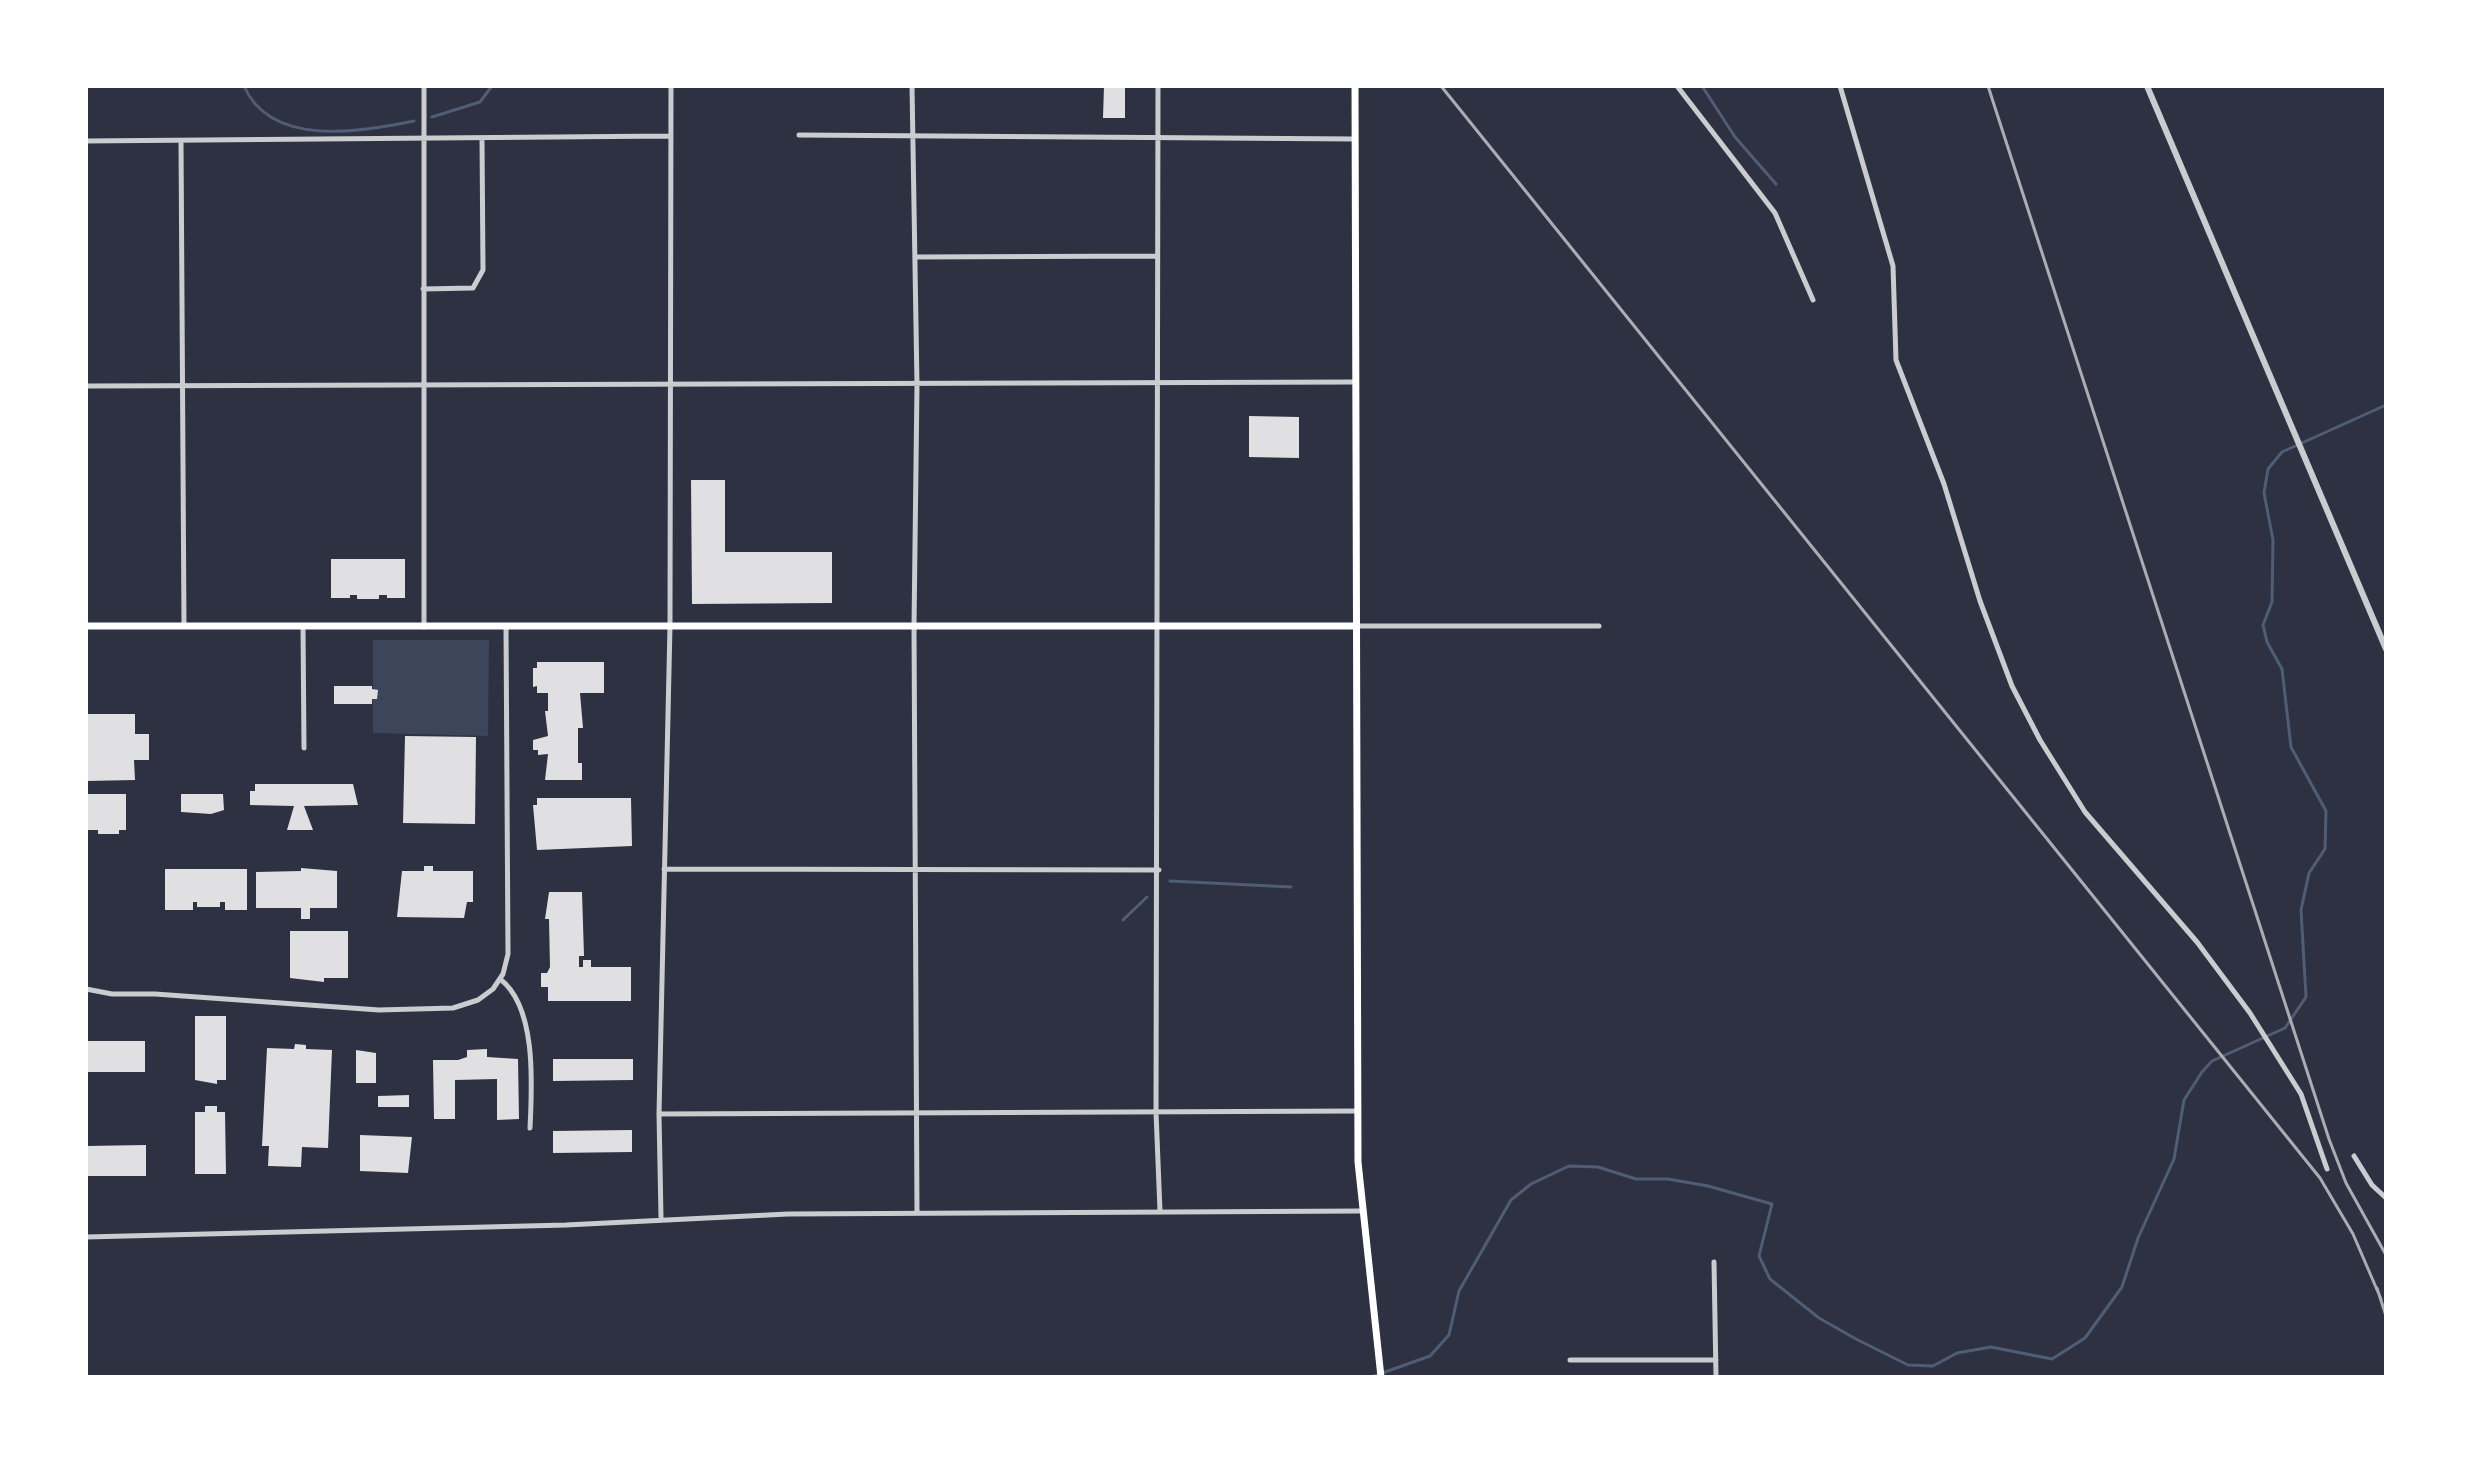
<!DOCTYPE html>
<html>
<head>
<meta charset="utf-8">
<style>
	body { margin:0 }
	#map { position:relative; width:2472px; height:1463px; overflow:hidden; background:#2d3142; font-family:Manrope,sans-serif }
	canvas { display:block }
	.frame { position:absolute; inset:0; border:88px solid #fff; pointer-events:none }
</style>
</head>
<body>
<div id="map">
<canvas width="2472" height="1463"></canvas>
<div class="frame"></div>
</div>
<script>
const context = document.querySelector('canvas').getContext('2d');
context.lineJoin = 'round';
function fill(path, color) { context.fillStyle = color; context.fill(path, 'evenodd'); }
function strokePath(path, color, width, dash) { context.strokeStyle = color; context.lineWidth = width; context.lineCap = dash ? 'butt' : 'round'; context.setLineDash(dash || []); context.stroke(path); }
const green = new Path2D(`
	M373 640H489L488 736 373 733Z`);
const stream = new Path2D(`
	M244 86C271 148 361 132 414 121
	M1702 86 1735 137 1776 184
	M432 117 480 102 492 86
	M1170 881 1291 887
	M1123 920 1147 897
	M1371 1377 1430 1356 1449 1335 1459 1291 1511 1200 1531 1184 1569 1166 1598 1167 1636 1179H1668L1708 1186 1772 1204 1759 1256 1770 1279 1819 1318 1856 1339 1908 1365 1933 1366 1957 1353 1991 1347 2052 1359 2085 1338 2122 1287 2138 1238 2174 1159 2184 1100 2202 1072 2212 1061 2285 1028 2306 997 2301 910 2309 873 2325 849 2326 811 2291 747 2282 669 2267 642 2263 625 2272 602 2273 540 2264 493 2268 469 2282 452 2386 405`);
const building = new Path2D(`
	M1104 86H1125V118H1103Z
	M1249 416 1299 417V458L1249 457Z
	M691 480H725V552H832V603L692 604Z
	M331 559H405V598H387V595H379V599H357V595H350V598H331Z
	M537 662H604V693H580L583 728H578V763H582V780H545L548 754 538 755V750H533V740L548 736 545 711H548V693H537V686L533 687V668H537Z
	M334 686H372V689L378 690 377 699H372V704H334Z
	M86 714H135V734H149V760H134L135 780 86 781Z
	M405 736 476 737 475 824 403 823Z
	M255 784H353L358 805 304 806 313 830H287L294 806 250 805V791H255Z
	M88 794H126V830H119V834H98V830H87Z
	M181 794H223L224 810 211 814 181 812Z
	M537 798H631L632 846 537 850 533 805H537Z
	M424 866H433V871H473V902H467L464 918 397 917 402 871H424Z
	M301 868 337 871V908H310V919H301V908H256V872L301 871Z
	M165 869H247V910H225V902H220V907H197V902H193V910H165Z
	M549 892H582L584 956H579V967H583V960H591V967H631V1001H548V987H541V973H547L550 967 549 919H545Z
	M290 931H348V978H324V982L290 978Z
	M195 1016H226V1080H217V1084L195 1080Z
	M86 1041H145V1072H86Z
	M295 1044 306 1045V1049L332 1050 328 1148 302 1147 301 1167 268 1166 269 1146H262L267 1048 294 1049Z
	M487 1049V1057L518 1059 519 1119 497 1120V1079L455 1080V1119H434L433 1060H458L467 1057V1050Z
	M356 1050 376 1053V1083H356Z
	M553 1059H633V1080L553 1081Z
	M409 1095V1107H378V1096Z
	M205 1106H217V1112H225L226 1174H195V1112H205Z
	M632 1130V1152L553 1153V1131Z
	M360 1135 412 1137 408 1173 360 1171Z
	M146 1145V1176H86V1146Z`);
const minor = new Path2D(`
	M912 86 917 385 914 626 917 1213
	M1158 86 1156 1112 1160 1211
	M1677 86 1775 213 1813 300
	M1840 86 1893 266 1896 360 1944 484 1980 601 2012 686 2040 740 2085 812 2197 942 2250 1013 2301 1094 2327 1169
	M799 135 1355 139
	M86 141 670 136
	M181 141 184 626
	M916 257 1156 256
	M423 289 473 288 483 270 482 139
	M86 386 1356 382
	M303 626 304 748
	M1356 626H1599
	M424 627V86
	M664 869 1159 870
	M500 979C537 1007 532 1086 530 1128
	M86 989 112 994H155L379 1010 453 1008 478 1000 493 989 503 974 508 954 506 626
	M659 1114 1357 1111
	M2354 1156 2372 1185 2386 1198
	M661 1217 659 1114 670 626 671 86
	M86 1237 566 1225 788 1214 1361 1211
	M1714 1262 1716 1377
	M1570 1360H1716`);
const tertiary = new Path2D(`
	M2147 86 2386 649`);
const secondary = new Path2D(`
	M1355 86 1358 1162 1381 1377
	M86 626H1356`);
const rail = new Path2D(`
	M1441 86 2320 1178 2353 1234 2381 1299
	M1988 86 2329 1139 2346 1183 2386 1255
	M2377 1288 2386 1316`);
fill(green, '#3c4559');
strokePath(stream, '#4f5d75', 3);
fill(building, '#e0e0e3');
strokePath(minor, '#caccd0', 5);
strokePath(tertiary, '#caccd0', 6);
strokePath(secondary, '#fff', 7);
strokePath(rail, '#abadb3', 3);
</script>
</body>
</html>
